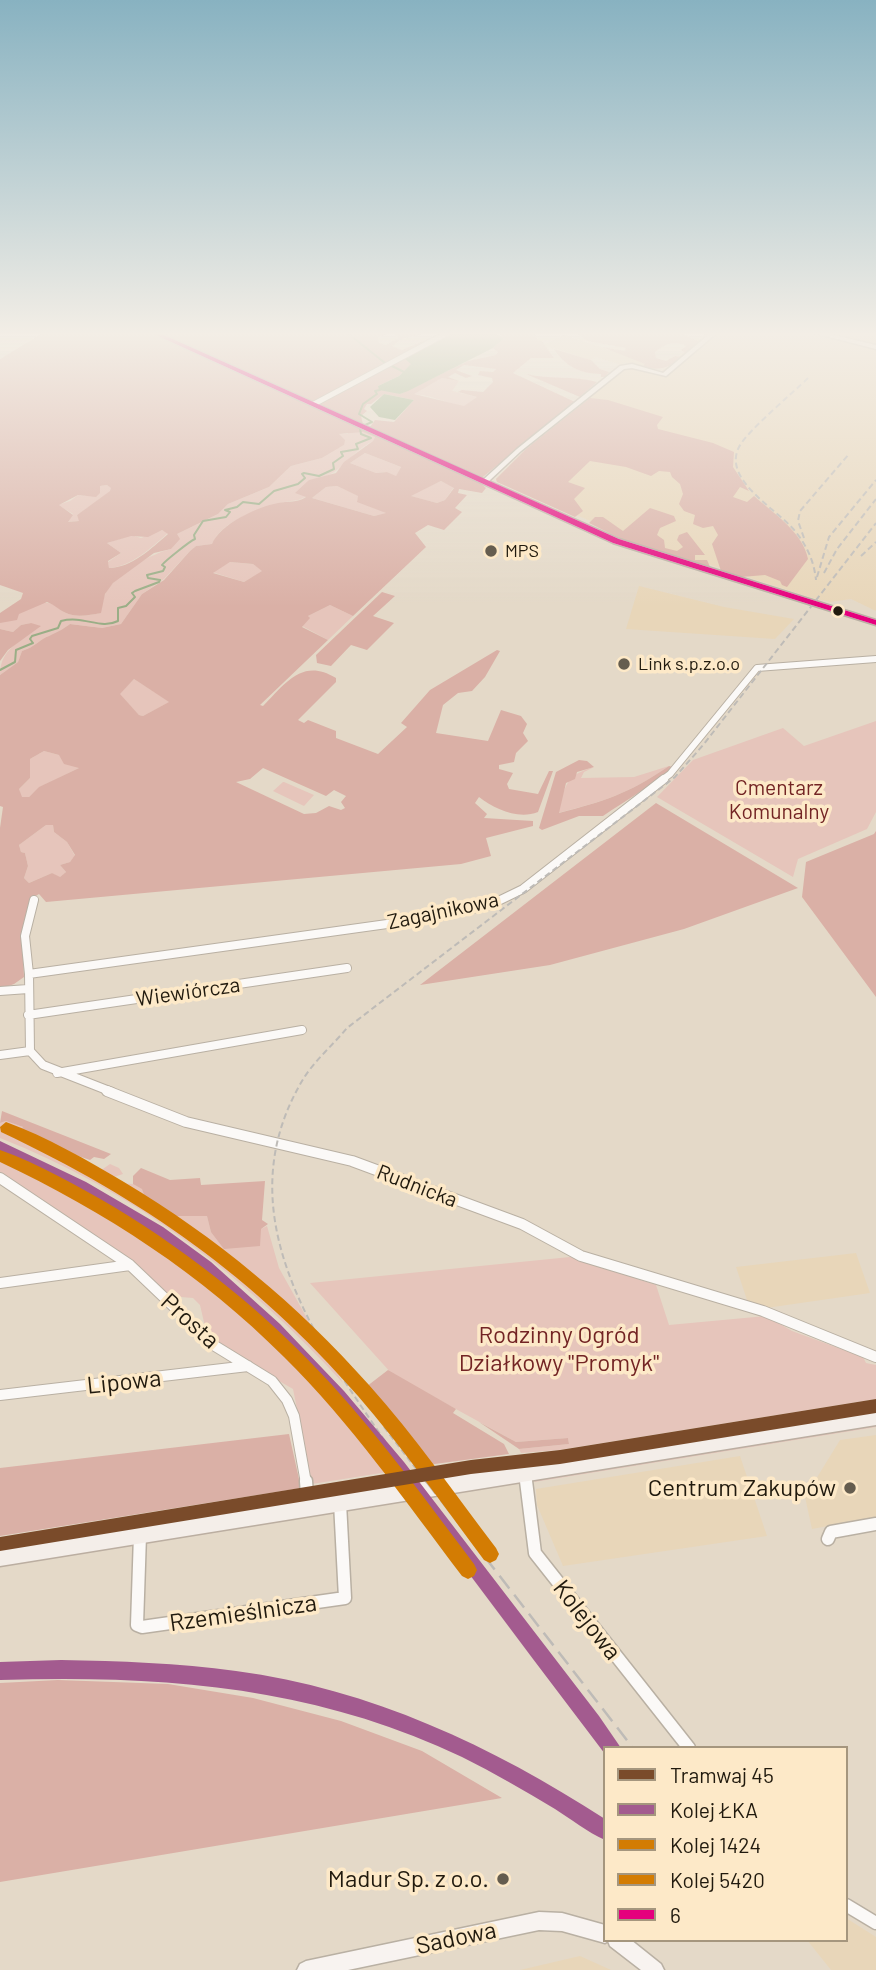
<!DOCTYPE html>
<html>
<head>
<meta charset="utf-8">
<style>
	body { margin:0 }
	#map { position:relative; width:876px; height:1970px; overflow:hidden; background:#e4d9c8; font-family:Barlow,sans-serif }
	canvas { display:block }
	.legend { position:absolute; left:603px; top:1746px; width:245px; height:196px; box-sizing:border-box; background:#fde9c8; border:2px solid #a5967e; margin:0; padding:9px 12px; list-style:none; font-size:21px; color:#211a0e }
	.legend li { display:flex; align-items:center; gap:14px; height:35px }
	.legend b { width:35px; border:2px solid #a5967e }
</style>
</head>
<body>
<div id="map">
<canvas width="876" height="1970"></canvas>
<ul class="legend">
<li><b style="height:9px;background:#7a4b2a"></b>Tramwaj 45</li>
<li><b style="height:9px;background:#a35b8f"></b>Kolej ŁKA</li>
<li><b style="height:9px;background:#d37c03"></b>Kolej 1424</li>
<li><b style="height:9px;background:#d37c03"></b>Kolej 5420</li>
<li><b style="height:9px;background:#e5007d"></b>6</li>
</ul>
</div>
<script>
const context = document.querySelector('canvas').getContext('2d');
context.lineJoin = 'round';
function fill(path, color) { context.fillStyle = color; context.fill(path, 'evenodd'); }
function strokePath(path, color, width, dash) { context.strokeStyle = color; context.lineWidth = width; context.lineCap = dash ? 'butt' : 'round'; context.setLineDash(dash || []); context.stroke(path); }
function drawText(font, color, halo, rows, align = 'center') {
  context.font = font + ' Barlow,sans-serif'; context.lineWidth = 7; context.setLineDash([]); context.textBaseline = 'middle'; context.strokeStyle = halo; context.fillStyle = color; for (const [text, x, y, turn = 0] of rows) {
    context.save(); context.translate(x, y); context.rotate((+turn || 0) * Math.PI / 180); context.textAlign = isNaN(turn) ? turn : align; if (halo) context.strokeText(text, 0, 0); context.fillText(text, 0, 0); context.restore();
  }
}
const built = new Path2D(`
	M709 331H876V611L851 599 830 602 809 597 643 543 497 482 496 479 526 449 624 369 634 368 658 374Z
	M564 335 623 354 646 364 642 367 626 363 621 365 596 357 591 360 543 345Z
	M639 586 724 607 794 619 775 639 626 629Z
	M856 1253 870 1293 766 1308 748 1303 736 1267Z
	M876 1435V1517L812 1529 805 1497 840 1440Z
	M740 1456 767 1536 563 1566 537 1505 536 1489Z
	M846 1918 876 1937V1970H831L807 1940H846Z
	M580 1956 611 1970H520Z`);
const green = new Path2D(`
	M442 378 459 381 452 391 477 397 464 407C448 403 427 394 412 394Z
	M351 424 375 437 373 441C346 455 341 478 309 480L306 496C298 502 293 500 285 502 261 508 222 520 212 544L196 546 190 551 164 579 142 594 121 624 102 628 70 624C62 630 57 632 49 636 40 639 35 647 22 651L18 662 0 675C0 646 23 646 31 623L21 625 13 632 0 629V623C11 617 34 601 47 603 56 603 59 610 66 613 76 618 90 615 100 613 102 606 103 598 106 592 116 574 152 553 171 549L177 534 218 514 228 504 269 487 291 466 322 458 344 445 338 434H348L347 426Z
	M365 453 401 467 396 477 387 472 376 473 350 463Z
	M441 481 454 487 445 500 437 503 410 496Z
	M107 485 112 488 111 491 77 515 80 521 67 522 73 514 58 505 70 501 78 495 87 496 100 486Z
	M337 486 359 496 357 501 387 513 374 516 312 498 326 487Z
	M162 530 168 533C152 547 131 567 109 568L108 562 121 553 107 543 131 535 141 538Z
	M230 562 253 564 263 571 244 582 212 572Z
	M330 605 353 616 328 640 302 626 309 618 308 616Z
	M134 679 170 702 143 716 139 715 119 694Z
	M876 721V812L867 829 798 859 793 877 657 797 693 760 783 728 804 746Z
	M44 751 59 755 81 767 40 787 29 797H21L19 789 30 778V759Z
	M669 766C628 794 605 801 558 813 565 786 565 775 594 767L584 772 581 778 634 777Z
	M283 782H284L314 795 304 806 273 791Z
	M46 825H53L54 832 67 842 75 856 70 862 60 865 66 872 59 878 52 873 29 883 24 878 28 866 25 853 21 852 19 845Z
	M6 1121 23 1127 18 1136 91 1169 100 1171 110 1164 119 1168 123 1174 114 1177 113 1183 133 1184 143 1189 174 1216H207L211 1232 261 1229 267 1226 279 1268 343 1383C246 1277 135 1191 0 1138V1123Z
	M0 1150C136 1205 254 1295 346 1409 362 1429 383 1451 394 1471L312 1484 293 1389 234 1355 207 1335 200 1305 193 1298 168 1296 0 1174Z
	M570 1257 656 1285 669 1325 766 1316 792 1331 863 1357 866 1363 876 1365V1399L559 1450 521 1453 519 1449 569 1444 568 1438 516 1442 392 1374 310 1283Z
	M876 1424V1427L534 1482 537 1479Z
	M301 1497 299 1501 0 1550V1546Z`);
const forest = new Path2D(`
	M46 331H385L386 334 378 338 379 343 386 345 398 338 392 331H433L402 339 392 346 402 350 446 331H456L406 359 412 364 399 376 378 386 400 394 468 361 496 355 498 352 493 348 504 338 499 333 486 331H532L538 340 542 341 554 358H531L513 373 575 402 478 481 486 488 482 493 459 489 458 493 467 495 455 508 462 512 444 530 428 525 415 533 426 547 353 616 330 605 308 616 310 618 302 627 328 640 260 705 263 706C285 684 302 657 336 678V682L298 720 304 723 308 720 336 731V738L378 754 407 727 401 723 430 690 497 650 500 651 485 677 472 691 458 693 443 705 436 733 488 741 501 710 521 716 527 724 523 733 528 741 516 753 514 762 499 765V769L513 773 507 784 509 789 538 794 549 771H553L538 812C518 820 495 809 479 797L475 803 487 814 484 818 533 821V826L486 838 491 856 461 864 46 902 39 894 29 900 30 909 22 935 24 977 14 984 0 989V828L3 807 0 806V675L18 662 22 651C35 647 40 639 49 636 57 632 62 630 70 624L102 628 121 624 142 594 164 580 190 551 196 546 212 544C220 524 257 507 278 503 288 501 297 503 306 497L295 493 309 480 336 473 344 462 373 441 375 437 363 432 339 434 345 440 344 445 322 458 291 466 269 487 228 504 218 514 177 534 180 539 171 549 154 553 113 583 105 594 101 613C90 615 76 618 66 613 59 610 55 605 47 602L19 614 17 620 0 623V613L21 599 23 593 0 585V359ZM464 365 496 369 493 372 480 371 478 375 492 378 493 382 483 392 462 390 458 392 477 397 464 406 414 394 442 378 459 381 448 377 455 373 466 378 472 376 456 370ZM384 394 414 400 394 422 375 420 370 427 363 424 361 416 367 411 364 409 367 404H371ZM365 453 401 467 396 476 387 472 376 473 350 463ZM441 481 454 488 445 500 437 503 411 496ZM107 485 111 488 110 491 77 515 79 521 68 522 73 515 59 505 78 495 96 497 100 493V486ZM337 486 358 496 357 502 386 513 374 516 312 498 326 487ZM162 530 168 534C152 548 131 568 109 568L108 561 121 553 107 543 131 536 148 537ZM230 562 253 564 262 571 244 582 213 573ZM134 679 169 702 143 716 139 715 120 694ZM44 751 59 755 64 764 79 768 39 787 29 797H22L19 789 30 778V759ZM263 768 326 796 334 790 346 796 341 802 345 808 341 810 329 806 316 813 304 814 236 782 250 779ZM46 825H53L54 832 67 842 75 855 70 862 60 865 66 872 60 877 52 873 29 883 24 878 28 866 25 853 21 852 19 845Z
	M584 331H676L700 342 685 353 681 350 686 346C675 340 665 344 655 352L656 358 666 361 675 356 683 357C668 368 661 371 642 367L645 364 602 347 625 351 626 348 587 341 576 333Z
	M554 349 591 360 600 369 609 372 605 377H601V374C580 374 565 366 554 349Z
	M526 374C550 380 573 375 597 382L580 397Z
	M590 398 608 400 663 417 657 425 658 429 713 443 734 452 733 467 749 491 740 487 733 497 747 502 754 496C773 513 803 532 808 559L787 587 782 585 780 581 765 575 741 577 721 571 712 544 718 535 713 526 703 528 693 524 695 515 684 511 679 504 683 494 680 484 672 477 670 472 659 471 651 476 626 467 590 461 568 482 585 488 574 499 583 511 575 517 497 482 496 479 526 449Z
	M650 508 674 516 676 521 660 528 657 535 664 540 665 548 677 551 683 547 677 540 679 535 687 532 705 555H695V560H707L711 569 621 539 589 523 595 517H603L623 531Z
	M382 592 395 596 373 616 394 623 367 650 351 645 331 666 317 663 316 655Z
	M31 623 41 626 8 650 0 661V629L13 632 21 625Z
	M579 760 587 761 594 767 577 772 575 779 566 783 559 813C605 801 628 794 669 766L673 767C651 786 625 801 603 816H579L542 830 539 828 556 772Z
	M656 803 798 888 684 929 550 965 420 985Z
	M876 831V997L802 897 806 862 874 834Z
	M2 1111 111 1154 104 1159 94 1157 90 1160 67 1152H58L18 1135 23 1127 6 1121 0 1123Z
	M141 1168 170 1180 200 1178 201 1185 265 1181 262 1220 268 1224 261 1229 260 1246 224 1249 211 1232 207 1216H174L146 1200 142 1189 133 1184V1176Z
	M388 1370 456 1409 453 1413 504 1444 509 1454 420 1466 362 1390Z
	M479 1422 516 1442 568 1438 569 1444 519 1449Z
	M289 1434 301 1488 0 1536V1468Z
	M58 1680 168 1684 253 1698 341 1721 422 1751 502 1798 0 1882V1683Z`);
const water = new Path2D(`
	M456 331H489L504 338 493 348 408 391 400 394 379 390 378 386 399 376 411 364 405 359Z
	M384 394 414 400 395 420 379 417 370 407Z`);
const stream = new Path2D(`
	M345 331 385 363
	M390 365 404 372
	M365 425 372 422 359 414 363 404 377 394 375 391 380 390
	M0 670 15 662 16 650 33 643 30 639 32 636 58 628 61 621C84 615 100 630 118 621V608L126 606 135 597 132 593 135 591 159 582 160 580 148 578 147 575 163 571 165 567 162 565C165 561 190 541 195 539L194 535 203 521 226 517 230 512 225 510 237 507 243 502 259 504 274 491 298 484 305 478 302 474 304 473 319 476 334 469 333 463 343 456 341 452 358 449 356 444 371 438 361 434 360 428`);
const streetFar4 = new Path2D(`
	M314 404 451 331`);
const streetFar3 = new Path2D(`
	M662 780 670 774 757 668 876 659`);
const streetFar2 = new Path2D(`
	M34 900 25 936 29 974 30 1051 43 1065 112 1092
	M29 974 430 918 490 905 523 889 664 779
	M0 991 28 989
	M28 1015 347 968
	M0 1055 30 1051
	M57 1073 302 1030`);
const streetFar1 = new Path2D(`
	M107 1091 186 1122 352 1161 522 1224 581 1256 763 1311 876 1357
	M0 1178 130 1265 215 1346 272 1381 287 1400 294 1416 306 1483
	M0 1283 130 1265
	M0 1395 248 1366
	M525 1474 526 1483`);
const street = new Path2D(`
	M306 1481 308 1508
	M526 1481 535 1553 689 1748
	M140 1535 137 1625 142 1627 345 1598 340 1503
	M828 1539 831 1532 876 1524
	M846 1905 876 1923`);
const secondary = new Path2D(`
	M147 331H155L484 479 517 449 620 366 632 364 663 373 713 331H719L666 376 632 368 624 369 521 451 489 481 619 539 876 620V625L613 543Z
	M806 331H816L876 345V349Z
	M539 1912 562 1913 605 1925V1940H631L661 1964 664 1970H641L610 1946 608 1941 605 1943 562 1931 539 1930 348 1970H297L300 1964 306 1961Z`);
const primary = new Path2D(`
	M876 1409V1425L0 1566V1548Z`);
const railFar1 = new Path2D(`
	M808 378C793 393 747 431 739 447 722 480 777 509 795 531 807 546 814 561 816 580
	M804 538 798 521 800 511 849 454
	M861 556 876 542
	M824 573 837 549 876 499
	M817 577 829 537 876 480
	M384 1427 427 1483
	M385 1441C311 1334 226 1210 302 1081 313 1062 333 1045 347 1028L675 777 704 744 876 523`);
const rail = new Path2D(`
	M426 1481 633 1748
	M514 1610 592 1721`);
const bus1 = new Path2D(`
	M147 331H155L619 539 876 620V625L613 543Z`);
const rail1 = new Path2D(`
	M0 1141 86 1182 163 1227 211 1262 280 1324 344 1391 404 1462 599 1716 621 1748H605V1754C558 1692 511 1630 464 1567 380 1455 292 1341 179 1255 125 1213 62 1182 0 1153Z
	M61 1660C120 1661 178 1663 236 1671 371 1689 492 1746 605 1819V1840C587 1832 571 1819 555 1809 525 1791 494 1773 462 1757 313 1686 163 1675 0 1680V1662Z`);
const rail2 = new Path2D(`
	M0 1150C39 1164 78 1186 114 1207 195 1256 268 1315 332 1385 383 1441 428 1503 474 1564L477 1570 474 1576 468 1579 462 1576C405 1501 351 1423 284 1357 201 1274 106 1212 0 1162Z`);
const rail3 = new Path2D(`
	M6 1122C47 1137 87 1160 124 1182 216 1237 298 1305 369 1385 415 1436 454 1493 496 1548L499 1554 496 1560 490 1563 484 1560C443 1505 403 1448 358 1396 254 1277 143 1199 1 1132L0 1127Z`);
const tram1 = new Path2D(`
	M876 1399V1413L560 1464 471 1474 0 1551V1537L471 1460 560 1450Z`);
const markers = [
	[491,551,7,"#655d4f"],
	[838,611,6,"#211a0e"],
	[624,664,7,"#655d4f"],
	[850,1488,7,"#655d4f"],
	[503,1879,7,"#655d4f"]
];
const farPoinames = [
	["MPS",505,551],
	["Link s.p.z.o.o",638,664]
];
const parkNames = [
	["Cmentarz",779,788],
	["Komunalny",779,812]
];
const streetNames = [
	["Zagajnikowa",443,911,-12],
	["Wiewiórcza",188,992,-8],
	["Rudnicka",417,1186,21]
];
const nearStreetnames = [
	["Prosta",190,1321,42],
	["Lipowa",124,1382,-6],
	["Rzemieślnicza",243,1613,-8],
	["Kolejowa",587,1620,52],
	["Sadowa",456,1938,-12]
];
const nearParknames = [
	["Rodzinny Ogród",559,1335],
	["Działkowy \"Promyk\"",559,1363]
];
const nearPoinames = [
	["Centrum Zakupów",836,1488],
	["Madur Sp. z o.o.",489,1879]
];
fill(built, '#e8d6b9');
fill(green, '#e6c5bb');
fill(forest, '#dab0a6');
fill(water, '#99ae86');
strokePath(stream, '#99ae86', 2);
strokePath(streetFar4, '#b9b0a3', 7);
strokePath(streetFar3, '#b9b0a3', 8);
strokePath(streetFar2, '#b9b0a3', 10);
strokePath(streetFar1, '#b9b0a3', 12);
strokePath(street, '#b9b0a3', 15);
strokePath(secondary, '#b9b0a3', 3);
strokePath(primary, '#bbaea1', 3);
strokePath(streetFar4, '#fbf9f7', 5);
strokePath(streetFar3, '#fbf9f7', 6);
strokePath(streetFar2, '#fbf9f7', 8);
strokePath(streetFar1, '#fbf9f7', 10);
strokePath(street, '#fbf9f7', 12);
fill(secondary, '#f8f3f0');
fill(primary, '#f4eee9');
strokePath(railFar1, '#bebbb7', 2, [6, 3.5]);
strokePath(rail, '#bebbb7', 2.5, [16, 8]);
fill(bus1, '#e5007d');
fill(rail1, '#a35b8f');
fill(rail2, '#d37c03');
fill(rail3, '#d37c03');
fill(tram1, '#7a4b2a');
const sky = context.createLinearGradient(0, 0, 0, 607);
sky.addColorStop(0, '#88b2c1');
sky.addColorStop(0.55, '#f3eee6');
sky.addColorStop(1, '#f3eee600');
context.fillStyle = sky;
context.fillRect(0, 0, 876, 607);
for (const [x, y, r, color] of markers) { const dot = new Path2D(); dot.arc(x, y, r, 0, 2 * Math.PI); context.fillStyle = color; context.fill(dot); strokePath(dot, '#fde9c8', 2.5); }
drawText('18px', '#211a0e', '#fde9c8', farPoinames, 'left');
drawText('21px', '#732424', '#fde9c8', parkNames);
drawText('21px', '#211a0e', '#fde9c8', streetNames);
drawText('24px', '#211a0e', '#fde9c8', nearStreetnames);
drawText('24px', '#732424', '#fde9c8', nearParknames);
drawText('24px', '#211a0e', '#fde9c8', nearPoinames, 'right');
</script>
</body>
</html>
